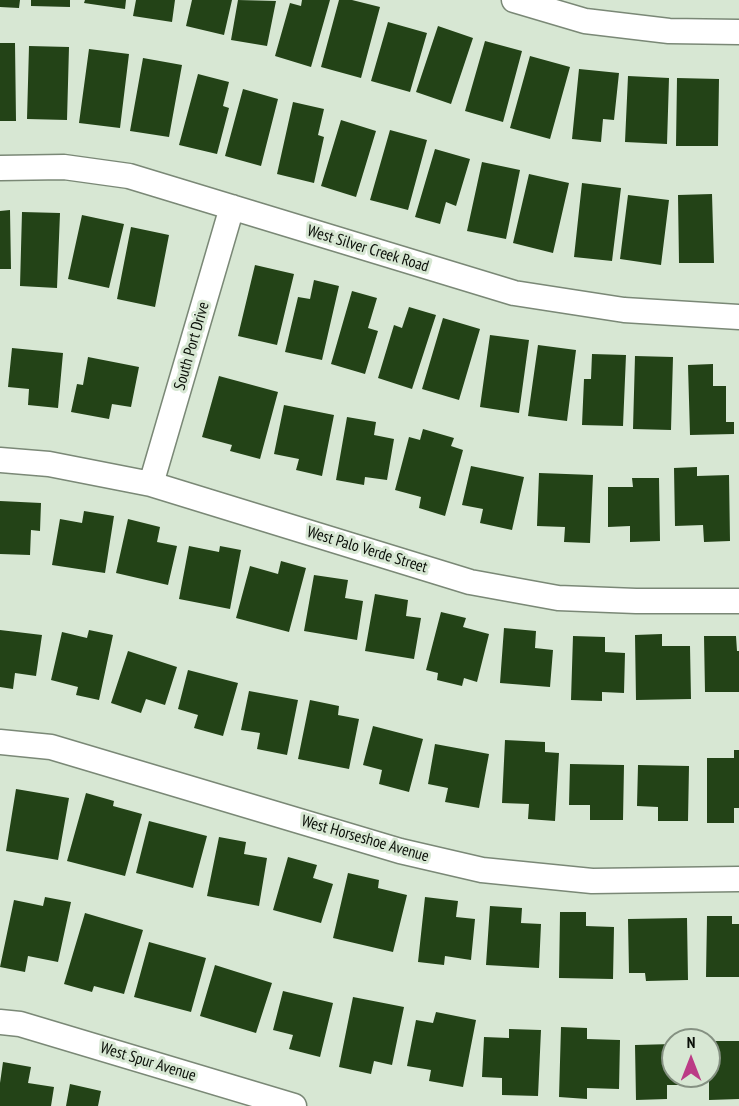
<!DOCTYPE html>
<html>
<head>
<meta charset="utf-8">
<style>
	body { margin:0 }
	#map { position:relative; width:739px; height:1106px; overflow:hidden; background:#d7e7d3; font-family:"PT Sans Narrow",sans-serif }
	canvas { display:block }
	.north { position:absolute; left:661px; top:1028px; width:60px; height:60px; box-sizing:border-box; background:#d7e7d3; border:2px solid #859182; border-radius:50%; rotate:0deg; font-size:16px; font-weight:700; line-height:24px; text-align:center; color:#0a0f08 }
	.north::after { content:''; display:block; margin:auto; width:21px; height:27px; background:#bb3b86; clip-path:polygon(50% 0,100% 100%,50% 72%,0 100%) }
</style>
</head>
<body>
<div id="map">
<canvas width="739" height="1106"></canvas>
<div class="north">N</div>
</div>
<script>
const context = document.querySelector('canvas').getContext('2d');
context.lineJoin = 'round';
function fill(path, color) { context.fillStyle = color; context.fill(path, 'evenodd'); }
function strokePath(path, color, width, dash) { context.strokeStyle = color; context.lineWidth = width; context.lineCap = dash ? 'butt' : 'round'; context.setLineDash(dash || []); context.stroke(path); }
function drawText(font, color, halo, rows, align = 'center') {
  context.font = font + ' "PT Sans Narrow",sans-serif'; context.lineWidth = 6; context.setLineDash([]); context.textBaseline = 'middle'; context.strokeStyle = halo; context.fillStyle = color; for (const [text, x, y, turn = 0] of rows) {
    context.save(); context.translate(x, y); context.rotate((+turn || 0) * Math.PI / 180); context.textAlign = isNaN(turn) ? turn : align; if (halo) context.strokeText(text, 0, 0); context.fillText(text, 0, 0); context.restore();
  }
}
const building = new Path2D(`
	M0 0H20L19 8 0 7Z
	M31 0H70V7L31 6Z
	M85 0H126L125 9 84 3Z
	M136 0H175L172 22 133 16Z
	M192 0H232L224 35 186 26Z
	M238 0 276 1 267 46 231 40Z
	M302 0H330L311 67 275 56 290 3 301 6Z
	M339 0H352L380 7 361 78 321 67Z
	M388 22 427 33 410 92 371 81Z
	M438 26 473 38 451 104 416 92Z
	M485 41 522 51 503 122 465 111Z
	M0 43H15L16 121H0Z
	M29 46 69 47 67 120 27 119Z
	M89 49 129 54 120 128 79 123Z
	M530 56 570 67 550 139 510 128Z
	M143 58 182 65 169 137 130 131Z
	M579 69 619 73 614 120 603 119 601 142 572 139Z
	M198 74 229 82 223 106 229 108 217 154 179 145Z
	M628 76 669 78 667 144 625 142Z
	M677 78 719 79 718 146H676Z
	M243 89 278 99 261 166 225 156Z
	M293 102 324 109 318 135 324 137 314 183 277 174Z
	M341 120 376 131 356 197 321 186Z
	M390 130 427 140 408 210 370 200Z
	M435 149 470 159 456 206 446 202 440 224 415 217Z
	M482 162 520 170 506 239 467 231Z
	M529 174 569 183 553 253 513 243Z
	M582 183 621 188 612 261 574 257Z
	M712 194 714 263H679L678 195Z
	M628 195 669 200 661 265 620 259Z
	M10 210 11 269H0V211Z
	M22 212 60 213 57 288 20 286Z
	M82 215 124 224 109 288 68 279Z
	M131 227 169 235 155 307 117 299Z
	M255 265 294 274 277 345 238 336Z
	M314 280 339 286 322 360 285 352 298 297 310 299Z
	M352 291 377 298 368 328 378 331 365 374 331 364Z
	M409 307 436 315 412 389 378 378 394 325 402 328Z
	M443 318 480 329 459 400 422 389Z
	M490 335 529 340 519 413 480 407Z
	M538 345 576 350 567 421 528 416Z
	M12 348 63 353 58 408 28 405 29 389 8 387Z
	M592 354 626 355 623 426 582 425 584 379H591Z
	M635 356 673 357 671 430 633 429Z
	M88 357 139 367 131 407 112 404 109 419 71 412 77 384 83 385Z
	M713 364V386H726V422H734V434L690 435 688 365Z
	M219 376 278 392 260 459 230 451 232 445 202 437Z
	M284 405 334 415 322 476 296 470 299 459 274 454Z
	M347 417 376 422 374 435 394 439 387 480 365 477 364 485 336 480Z
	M423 429 454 438 451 446 463 450 445 516 419 508 421 497 395 490 409 437 420 440Z
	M471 466 524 477 512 530 480 523 483 509 462 505Z
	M697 467V476L729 475 730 541 704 542 703 525 675 526 674 468Z
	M539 473 593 475 590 543 564 542 565 527 537 526Z
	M632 478H659L660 541 630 542V526L608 527V487H633Z
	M0 501 41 503 40 531 31 530 30 555 0 554Z
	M84 511 114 516 105 573 52 565 60 519 82 523Z
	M128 519 160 527 157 542 177 546 168 585 116 573Z
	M189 546 219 552 220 546 241 550 230 609 179 599Z
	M281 561 306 568 289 632 236 618 250 566 278 574Z
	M314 575 348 580 345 598 363 601 357 640 304 631Z
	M375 594 408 600 406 616 421 618 414 659 365 651Z
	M441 612 466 618 463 627 489 634 477 682 464 678 462 686 437 680 438 673 426 670Z
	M504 628 536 631 535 648 553 650 550 687 500 683Z
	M0 630 42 635 36 676 15 673 13 689 0 687Z
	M89 630 113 635 99 700 76 695 78 687 51 680 62 632 87 638Z
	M662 634V646H690L691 699 636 700 635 635Z
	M573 636 605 637V652L625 653 624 693 602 692V701L571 700Z
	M704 636H736L737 651H739V692H705Z
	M128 651 177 667 165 705 146 699 141 713 111 703Z
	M188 670 238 683 223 736 194 728 198 715 178 709Z
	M249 691 298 700 287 755 257 749 260 733 241 730Z
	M310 700 339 706 338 715 359 719 349 769 298 759Z
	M373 726 423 739 409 792 379 784 382 770 363 765Z
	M505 740 545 742V752L559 753 555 821 528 819 529 804 502 803Z
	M435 744 489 754 479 808 445 802 448 788 428 784Z
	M734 750H739V808H734V823H707V758H734Z
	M570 764 624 765 623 820H590V805H569Z
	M638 765 689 766 688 821H658V807L637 806Z
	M16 789 69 798 58 860 6 851Z
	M86 793 114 801 113 806 142 814 125 876 67 861Z
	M149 821 207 836 193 888 136 873Z
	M219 837 246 842 244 854 267 858 259 906 207 896Z
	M288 857 317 865 313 878 333 884 321 923 273 910Z
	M348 873 379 880 378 888 407 895 393 952 333 938Z
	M45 897 71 902 58 962 28 956 25 972 0 967 14 900 43 906Z
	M425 897 458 901 456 917 475 919 471 960 445 956 444 965 418 962Z
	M490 906 522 908 521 923 541 924 539 968 486 965Z
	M560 912H586V926L614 927 613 979 559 978Z
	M85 913 143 930 124 994 94 986 92 992 64 984Z
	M707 916H732V924H739V977H706Z
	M687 918 688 980 646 981 645 973H629L628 919Z
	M149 942 206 958 191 1012 134 997Z
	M215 965 272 983 256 1033 200 1016Z
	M283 991 333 1003 320 1057 289 1049 293 1035 273 1030Z
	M353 997 404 1007 392 1065 374 1061 371 1074 339 1067Z
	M436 1012 476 1020 463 1087 429 1081 431 1070 407 1066 416 1020 433 1023Z
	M561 1027 587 1028V1039L620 1040 619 1089 587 1088V1099L559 1097Z
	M509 1029 541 1030 538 1096 502 1095V1078L482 1077 484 1037 509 1038Z
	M715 1041H739V1099L709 1100V1072H715Z
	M673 1044V1076H686V1085H667V1099L636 1100 635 1045Z
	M3 1062 31 1067 28 1083 54 1087 51 1106H0V1083Z
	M70 1084 101 1091 98 1106H66Z`);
const minor = new Path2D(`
	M514 0 585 21 669 31 739 32
	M0 168 64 167 129 176 514 293 624 310 739 317
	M0 460 49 464 151 484 470 582 558 598 636 601H739
	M151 484 232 207
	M0 742 51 747 400 851 482 870 592 881 739 879
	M0 1022 20 1024 294 1106`);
const streetNames = [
	["West Silver Creek Road",368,249,17],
	["South Port Drive",192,346,-74],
	["West Palo Verde Street",367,550,17],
	["West Horseshoe Avenue",365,839,16],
	["West Spur Avenue",148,1062,17]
];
fill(building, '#234317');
strokePath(minor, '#7a8876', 27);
strokePath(minor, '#fff', 24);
drawText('16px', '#0a0f08', '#d7e7d3', streetNames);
</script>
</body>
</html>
